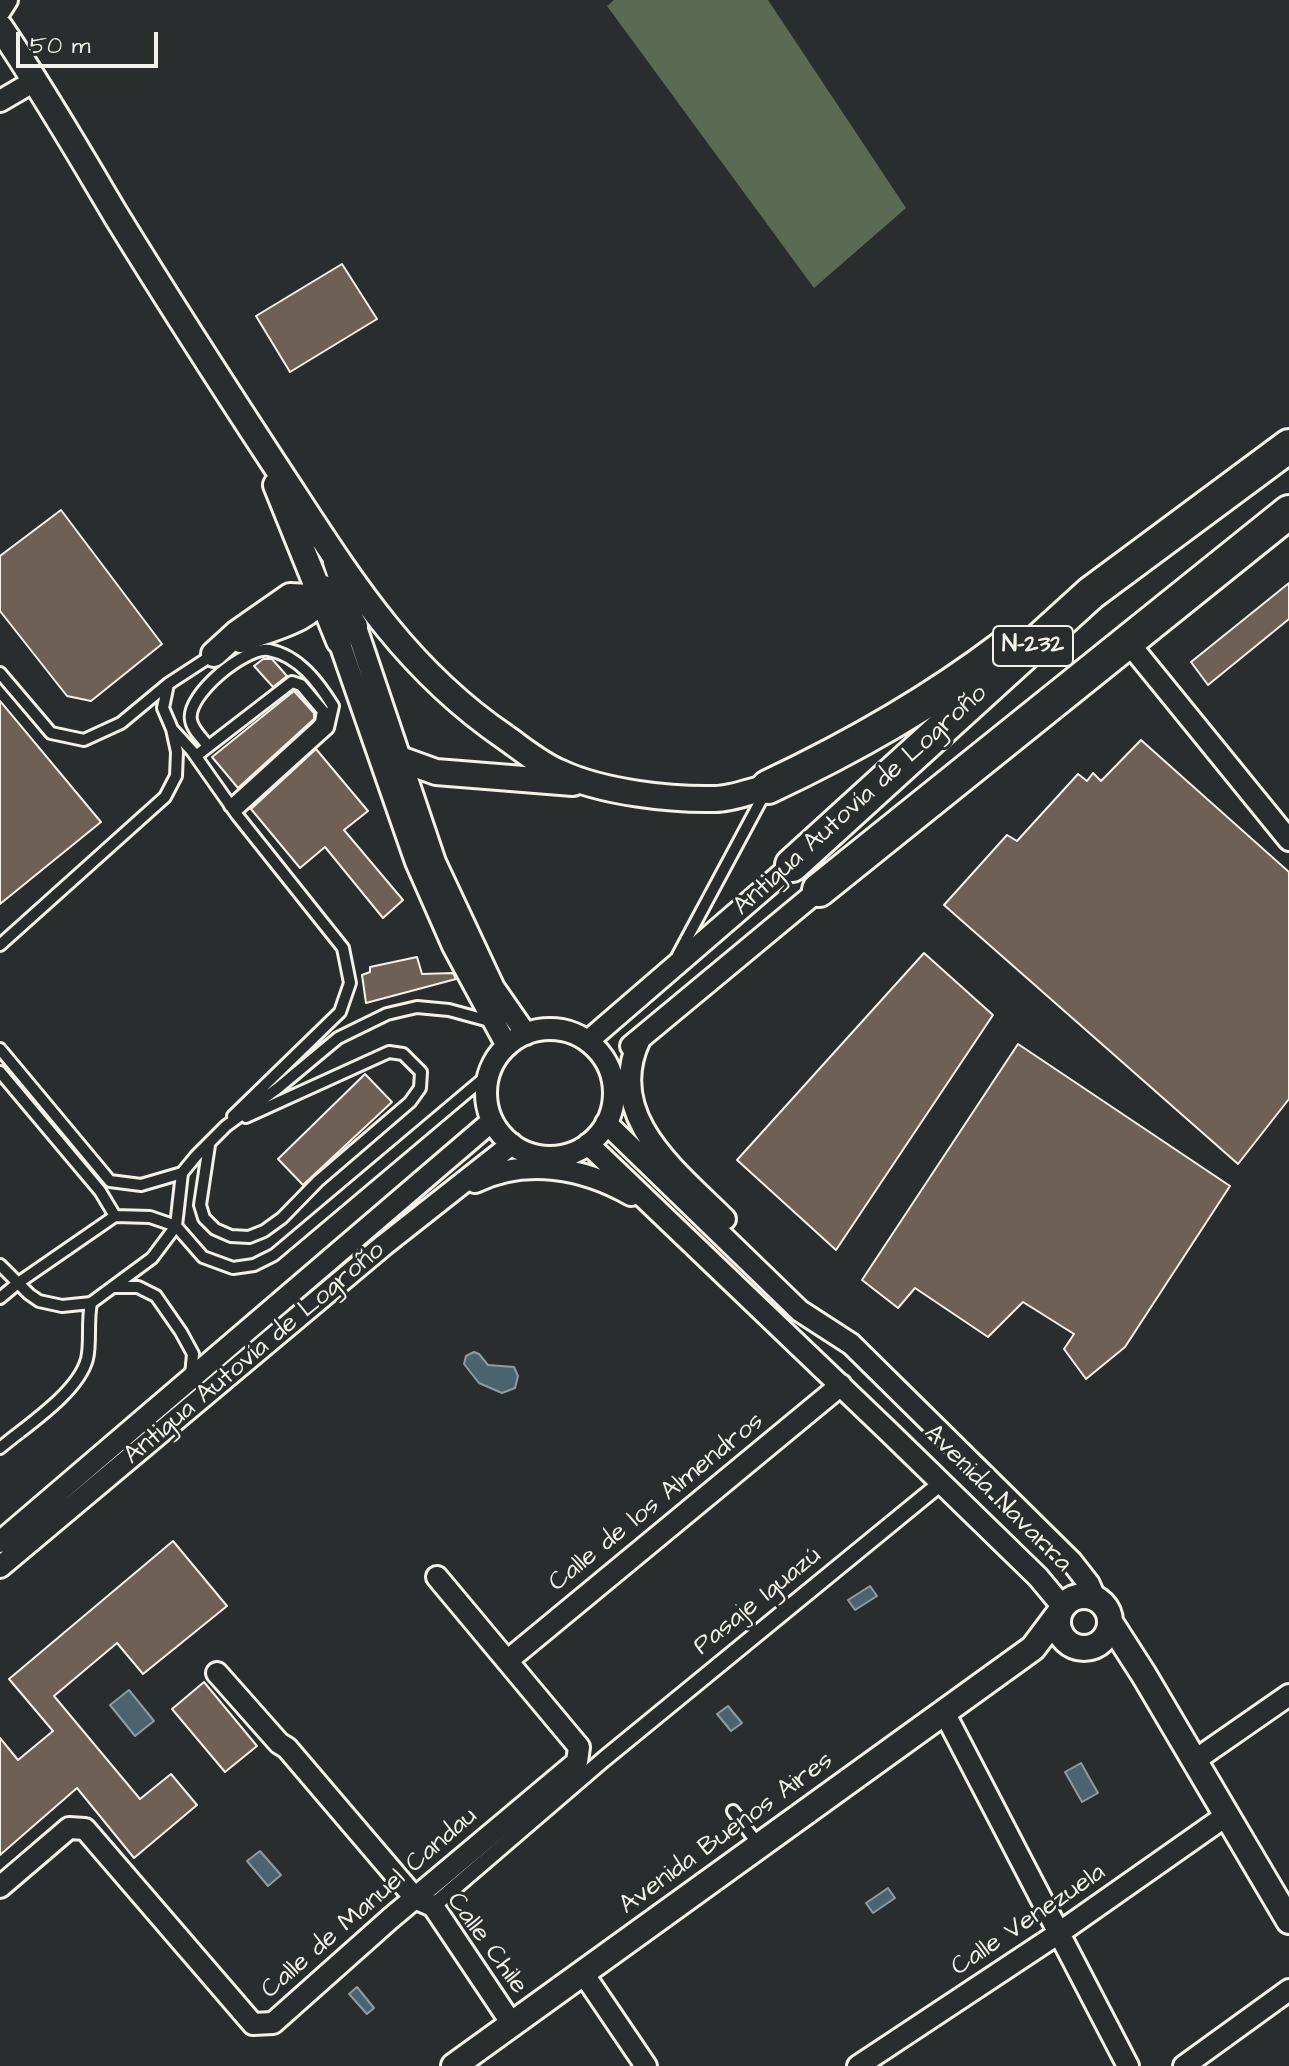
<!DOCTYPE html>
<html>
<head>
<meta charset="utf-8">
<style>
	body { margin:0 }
	#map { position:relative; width:1289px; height:2066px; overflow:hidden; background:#2a2d2e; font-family:"Architects Daughter",sans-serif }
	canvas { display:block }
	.scale { position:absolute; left:16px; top:32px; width:142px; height:36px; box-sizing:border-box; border:4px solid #f4f1e8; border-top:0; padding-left:10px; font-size:24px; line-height:28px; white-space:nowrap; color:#f4f1e8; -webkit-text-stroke:6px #2a2d2e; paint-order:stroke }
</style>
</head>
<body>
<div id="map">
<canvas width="1289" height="2066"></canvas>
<div class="scale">50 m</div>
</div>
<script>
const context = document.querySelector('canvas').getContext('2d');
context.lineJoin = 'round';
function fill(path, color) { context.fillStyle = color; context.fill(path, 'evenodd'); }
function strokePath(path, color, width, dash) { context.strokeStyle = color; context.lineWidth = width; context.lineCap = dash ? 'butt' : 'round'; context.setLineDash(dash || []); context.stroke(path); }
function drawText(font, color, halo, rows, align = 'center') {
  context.font = font + ' "Architects Daughter",sans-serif'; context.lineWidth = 6; context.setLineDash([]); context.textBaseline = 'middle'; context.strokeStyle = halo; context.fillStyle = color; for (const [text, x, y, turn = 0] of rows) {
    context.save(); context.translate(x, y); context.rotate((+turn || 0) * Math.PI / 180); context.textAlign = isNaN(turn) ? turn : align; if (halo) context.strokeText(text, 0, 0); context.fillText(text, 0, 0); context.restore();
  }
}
const green = new Path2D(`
	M614 0H768L906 208 814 288 607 6Z`);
const water = new Path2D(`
	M474 1352 479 1354 488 1365 514 1367 518 1376 515 1388 502 1393 479 1383 464 1364 466 1356Z
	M870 1586 877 1596 855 1610 848 1600Z
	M129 1690 154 1721 135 1736 110 1705Z
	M728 1706 742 1723 731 1731 717 1714Z
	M1081 1763 1098 1793 1082 1802 1065 1772Z
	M260 1851 281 1875 268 1886 247 1861Z
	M888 1888 895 1898 873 1913 866 1903Z
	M357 1987 374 2008 367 2014 349 1994Z`);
const building = new Path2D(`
	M342 264 377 319 290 372 256 316Z
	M61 510 162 644 91 701 67 696 0 611V556Z
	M1289 583V619L1208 685 1191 662Z
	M263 659H272L287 676 273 687 254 666Z
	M294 691 314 713V719L238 788 212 757Z
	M0 701 101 822 0 904Z
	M1141 740 1289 872V1099L1238 1164 944 905 1007 835 1017 841 1078 774 1087 781 1093 773 1101 781Z
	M316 749 368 811 344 830 403 900 383 918 325 847 300 868 251 809Z
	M924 953 993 1015 836 1250 737 1160Z
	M417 957 422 974 453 973 456 979 366 1003 362 975 370 972V967Z
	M1018 1044 1230 1186 1125 1347 1086 1379 1064 1349 1074 1334 1023 1302 988 1337 915 1288 898 1308 862 1280Z
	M365 1074 392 1102 303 1185 278 1159Z
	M173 1541 227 1606 143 1674 117 1643 54 1696 140 1799 171 1774 197 1805 134 1858 77 1788 0 1855V1738L18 1760 53 1731 9 1679Z
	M204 1682 257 1746 225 1772 172 1709Z`);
const service = new Path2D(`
	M0 673 51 733 84 740 121 723 168 684
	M172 729 192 751 237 815 343 948 350 983 340 1012 233 1116
	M208 746C202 738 192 729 191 720 186 695 246 646 269 650 299 656 318 682 333 706L328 728 235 812
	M196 756 292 682 301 685 323 711 321 722 317 727 230 806
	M0 945 165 797 176 776 177 752 172 729 163 708 168 684 214 654
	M678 955 767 789
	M0 1049 110 1181 141 1185 182 1173
	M0 1072 100 1191 115 1216
	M209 1145 200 1205 204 1218 215 1229 231 1236 249 1237 264 1231 282 1218 318 1181 410 1102 420 1088 421 1072 403 1054 389 1052 246 1117
	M0 1265 29 1294 39 1301 62 1306 91 1303 152 1258 176 1226 182 1173 196 1156 226 1126 278 1088 338 1038 387 1014 417 1007 449 1010 493 1022
	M114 1287H138L156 1296 181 1332 193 1354 191 1375
	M0 1298 18 1283 115 1216 150 1217 176 1226 203 1257 233 1268 254 1265 274 1255 490 1073
	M0 1448C26 1426 78 1393 87 1359 91 1342 87 1323 91 1303
	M733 1811 758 1844`);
const pedestrian = new Path2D(`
	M433 1906 604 1759 941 1483`);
const minor = new Path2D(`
	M0 11 7 0
	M0 101 36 80
	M334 562 435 862 494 988 526 1034
	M339 641 416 862 453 946 507 1046
	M1127 641 1289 840
	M486 1093a64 64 0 1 1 128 0a64 64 0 1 1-128 0Z
	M640 1039C603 1116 677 1171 725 1219
	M588 1041 792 865
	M631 1046 819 890
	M606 1123 800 1311 851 1344 1071 1561 1089 1584 1095 1598
	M588 1144 890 1433 1038 1577 1063 1607
	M475 1182C526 1157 584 1168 631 1195
	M0 1542 492 1121
	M0 1567 384 1245 512 1144
	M507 1661 841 1385
	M217 1673 279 1743 287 1748 415 1898 433 1906 512 2024
	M944 1712 1128 2066
	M1194 1761 1289 1695
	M0 1887 69 1828 85 1829 253 2024 273 2023 391 1918 577 1762 579 1747 437 1577
	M583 1973 646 2066
	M858 2066 1059 1933 1227 1815
	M1184 2066 1289 1990`);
const tertiary = new Path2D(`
	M0 27C42 89 79 153 117 217 168 300 220 381 273 462 343 568 398 664 505 737 522 749 541 765 561 773 602 792 669 800 715 799 732 799 751 791 768 787
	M276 485 339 641
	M241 640C268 628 318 621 324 588
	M214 654 237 633 290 596 329 598 339 603 355 626
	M400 759 436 772 573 783
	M1058 1622a26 26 0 1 1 52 0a26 26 0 1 1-52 0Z
	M1110 1622 1144 1675 1289 1921
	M454 2066 1033 1648 1060 1612`);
const trunk = new Path2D(`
	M768 787C853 747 929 704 1004 647
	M792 865 1091 593 1289 446
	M819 890 1289 512`);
const shields = [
	[1033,646,80]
];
const shieldNames = [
	["N-232",1033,646]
];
const streetNames = [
	["Antigua Autovía de Logroño",861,801,-42],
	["Antigua Autovía de Logroño",255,1354,-40],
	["Avenida Navarra",997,1499,45],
	["Calle de los Almendros",657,1503,-39],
	["Pasaje Iguazú",758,1602,-39],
	["Avenida Buenos Aires",727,1834,-36],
	["Calle de Manuel Candau",370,1904,-41],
	["Calle Venezuela",1029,1921,-34],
	["Calle Chile",486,1944,54]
];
fill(green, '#5b6b53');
fill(water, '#4b636f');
strokePath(water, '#8f9c9f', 2);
fill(building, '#6e6054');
strokePath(building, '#f4f1e8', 2);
strokePath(service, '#f4f1e8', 16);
strokePath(pedestrian, '#f4f1e8', 20);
strokePath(minor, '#f4f1e8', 26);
strokePath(tertiary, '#f4f1e8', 30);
strokePath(trunk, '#f4f1e8', 38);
strokePath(service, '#2a2d2e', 10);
strokePath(pedestrian, '#2a2d2e', 14);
strokePath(minor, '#2a2d2e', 20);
strokePath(tertiary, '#2a2d2e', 24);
strokePath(trunk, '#2a2d2e', 32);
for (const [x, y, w] of shields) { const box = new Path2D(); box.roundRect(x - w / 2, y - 20, w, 40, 6); context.fillStyle = '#2a2d2e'; context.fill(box); strokePath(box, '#f4f1e8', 2); }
drawText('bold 24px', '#f4f1e8', null, shieldNames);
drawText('26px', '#f4f1e8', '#2a2d2e', streetNames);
</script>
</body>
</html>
